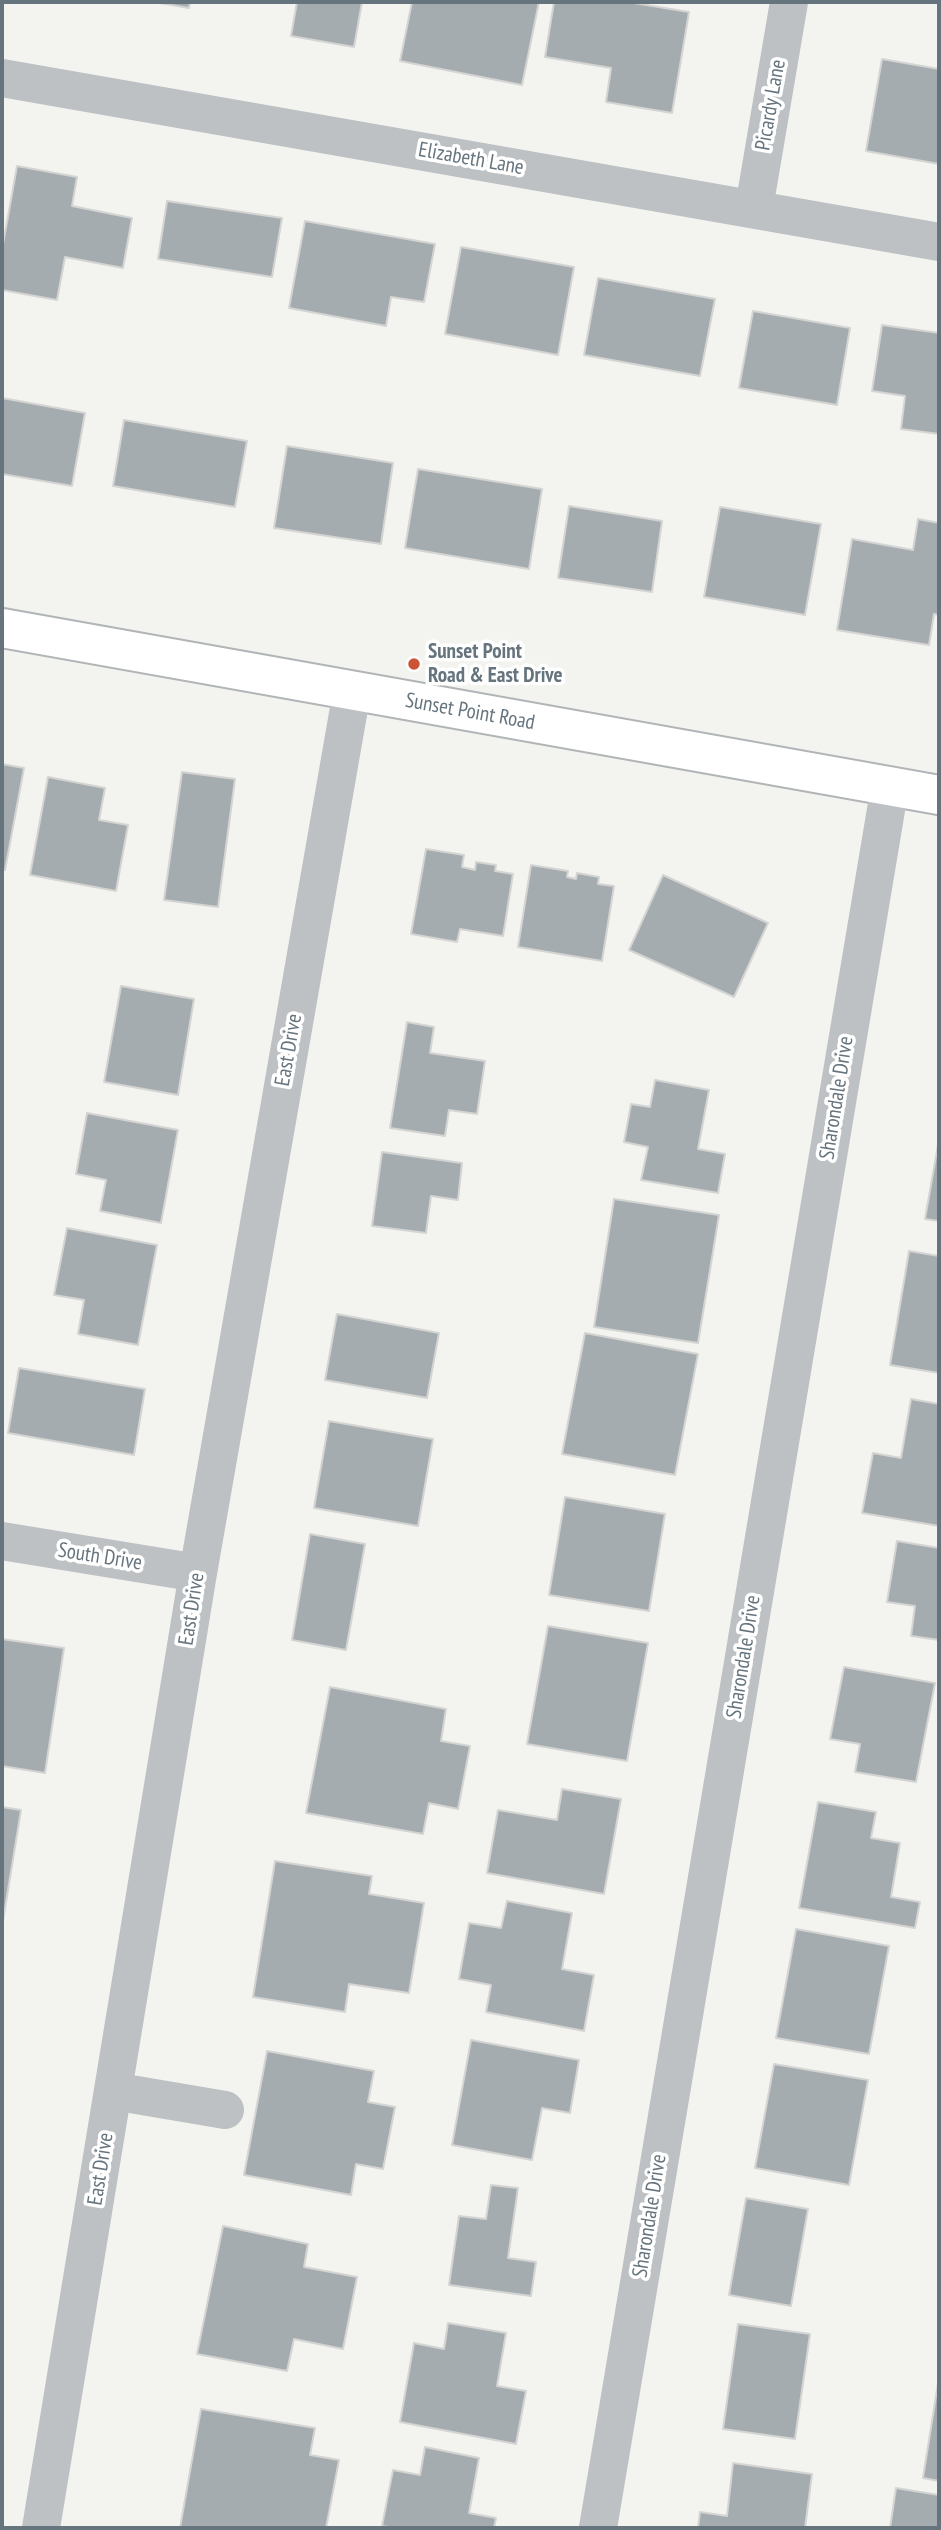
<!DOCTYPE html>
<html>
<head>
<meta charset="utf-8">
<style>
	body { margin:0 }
	#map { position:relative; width:941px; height:2530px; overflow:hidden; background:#f3f3f0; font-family:"PT Sans Narrow",sans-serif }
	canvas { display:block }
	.frame { position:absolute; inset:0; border:4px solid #66747d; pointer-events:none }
</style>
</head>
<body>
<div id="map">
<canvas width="941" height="2530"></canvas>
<div class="frame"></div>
</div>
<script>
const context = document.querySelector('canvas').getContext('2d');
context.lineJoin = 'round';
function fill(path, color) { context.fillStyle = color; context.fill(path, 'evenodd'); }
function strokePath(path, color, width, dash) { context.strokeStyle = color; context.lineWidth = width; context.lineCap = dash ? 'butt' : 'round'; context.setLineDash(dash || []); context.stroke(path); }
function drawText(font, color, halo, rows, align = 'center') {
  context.font = font + ' "PT Sans Narrow",sans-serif'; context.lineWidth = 7; context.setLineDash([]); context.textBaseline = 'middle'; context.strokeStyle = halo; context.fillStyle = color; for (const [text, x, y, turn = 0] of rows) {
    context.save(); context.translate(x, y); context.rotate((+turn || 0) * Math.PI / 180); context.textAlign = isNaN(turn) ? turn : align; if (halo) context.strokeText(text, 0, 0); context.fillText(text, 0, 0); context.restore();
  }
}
const building = new Path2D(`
	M154 2H190L189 8Z
	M297 2H362L354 47 291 36Z
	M412 2H539L522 85 400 61Z
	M554 2H628L689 12 672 113 606 102 611 68 545 57Z
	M882 59 939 69V164L866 151Z
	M17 166 77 177 72 206 132 218 123 268 65 257 57 300 2 290V250Z
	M167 201 282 218 272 277 158 259Z
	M305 221 435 244 424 302 391 297 386 326 289 308Z
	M461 247 574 267 558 355 445 334Z
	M598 278 715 299 700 376 584 355Z
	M753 311 850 328 837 405 739 388Z
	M882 325 939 333V434L901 429 905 396 872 391Z
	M2 398 85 413 72 486 2 474Z
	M124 420 247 441 235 507 113 486Z
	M287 446 393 463 381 544 274 528Z
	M418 469 542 489 529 569 405 548Z
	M569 506 662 521 652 592 558 578Z
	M720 507 821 524 805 615 704 597Z
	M918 519 939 523V615L934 614 929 645 837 630 852 539 913 550Z
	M2 764 24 768 5 870 2 869Z
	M182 772 235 779 218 907 164 900Z
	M48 777 105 788 99 820 128 825 116 891 30 875Z
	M426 849 464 855 462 867 475 870 476 862 496 865 495 871 513 874 503 936 460 929 457 942 411 934Z
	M531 865 568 871 567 877 576 879 577 873 599 877 598 884 614 886 602 961 518 947Z
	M663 875 768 923 734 997 629 950Z
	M121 986 194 999 178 1095 104 1082Z
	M407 1022 434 1027 430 1053 485 1061 477 1114 449 1110 445 1136 390 1128Z
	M655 1080 709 1090 698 1149 725 1154 718 1193 641 1180 648 1147 624 1142 631 1104 650 1107Z
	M87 1113 178 1130 161 1223 100 1211 106 1180 76 1174Z
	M939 1139V1221L925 1219Z
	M382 1152 462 1163 458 1200 431 1196 426 1233 372 1226Z
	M614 1199 719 1215 698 1343 594 1327Z
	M67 1228 157 1245 138 1345 78 1334 84 1300 54 1295Z
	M909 1251 939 1256V1373L890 1365Z
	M337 1314 439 1333 427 1398 325 1380Z
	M585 1333 698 1354 675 1475 562 1454Z
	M19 1368 145 1389 134 1455 8 1433Z
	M911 1399 939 1404V1526L862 1513 873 1453 901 1458Z
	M329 1421 433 1439 418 1526 314 1508Z
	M565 1497 665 1514 649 1611 549 1595Z
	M310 1534 365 1544 346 1650 292 1640Z
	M897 1541 939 1548V1640L911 1636 915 1606 887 1602Z
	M548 1626 648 1643 627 1761 527 1744Z
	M2 1639 64 1648 45 1773 2 1766Z
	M844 1667 935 1683 916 1782 855 1772 860 1744 830 1739Z
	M330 1687 446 1709 441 1741 470 1746 458 1809 429 1803 423 1834 306 1813Z
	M562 1789 621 1799 604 1894 487 1873 498 1810 557 1820Z
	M818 1802 876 1812 871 1838 900 1843 891 1897 920 1902 915 1928 799 1908Z
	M2 1807 21 1810 2 1927Z
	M275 1861 372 1876 369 1894 424 1903 409 1993 349 1984 345 2012 253 1997Z
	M507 1901 572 1913 562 1969 594 1975 584 2031 486 2012 491 1985 459 1979 469 1923 501 1928Z
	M796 1929 889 1946 869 2054 776 2038Z
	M471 2040 579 2060 570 2113 542 2108 532 2160 452 2145Z
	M267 2051 374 2071 368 2102 395 2107 383 2169 356 2164 351 2195 244 2175Z
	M774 2064 868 2080 849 2185 755 2168Z
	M491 2185 518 2188 508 2258 536 2262 531 2296 449 2285 459 2216 486 2219Z
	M746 2198 808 2209 791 2306 729 2295Z
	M223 2226 308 2244 304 2267 357 2277 343 2349 294 2339 287 2371 197 2354Z
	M448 2323 506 2333 497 2386 526 2391 516 2444 400 2422 414 2343 444 2349Z
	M738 2324 810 2334 795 2439 723 2429Z
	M939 2377V2481L923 2478Z
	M201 2409 315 2428 310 2455 339 2460 326 2528H180Z
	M425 2447 479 2458 469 2513 496 2518 494 2528H396L382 2526 393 2470 420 2475Z
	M733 2463 812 2474 805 2528H698L700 2512 727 2516Z
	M896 2488 939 2495V2528H890Z`);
const minor = new Path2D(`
	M2 78 939 242
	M754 208 789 2
	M2 1541 198 1573
	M113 2091 225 2110
	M41 2528 198 1573 352 691
	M598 2528 890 786`);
const major = new Path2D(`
	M2 628 939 795`);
const markers = [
	[414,664,7,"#cc5337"]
];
const streetNames = [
	["Picardy Lane",771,105,-80],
	["Elizabeth Lane",471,159,10],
	["Sunset Point Road",470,712,10],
	["East Drive",289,1050,-80],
	["Sharondale Drive",837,1098,-81],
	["South Drive",100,1557,9],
	["East Drive",192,1609,-81],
	["Sharondale Drive",744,1657,-81],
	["East Drive",101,2169,-81],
	["Sharondale Drive",650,2216,-81]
];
const poiNames = [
	["Sunset Point",428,652],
	["Road & East Drive",428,676]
];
fill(building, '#a5acaf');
strokePath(building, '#d4d4d3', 2);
strokePath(major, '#b1b5b7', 42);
strokePath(minor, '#bdc1c3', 38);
strokePath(major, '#fff', 38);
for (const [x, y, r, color] of markers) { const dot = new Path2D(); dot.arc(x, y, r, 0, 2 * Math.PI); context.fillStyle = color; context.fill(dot); strokePath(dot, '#fff', 2.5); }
drawText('21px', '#66747d', '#fff', streetNames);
drawText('bold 21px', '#66747d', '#fff', poiNames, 'left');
</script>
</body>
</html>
